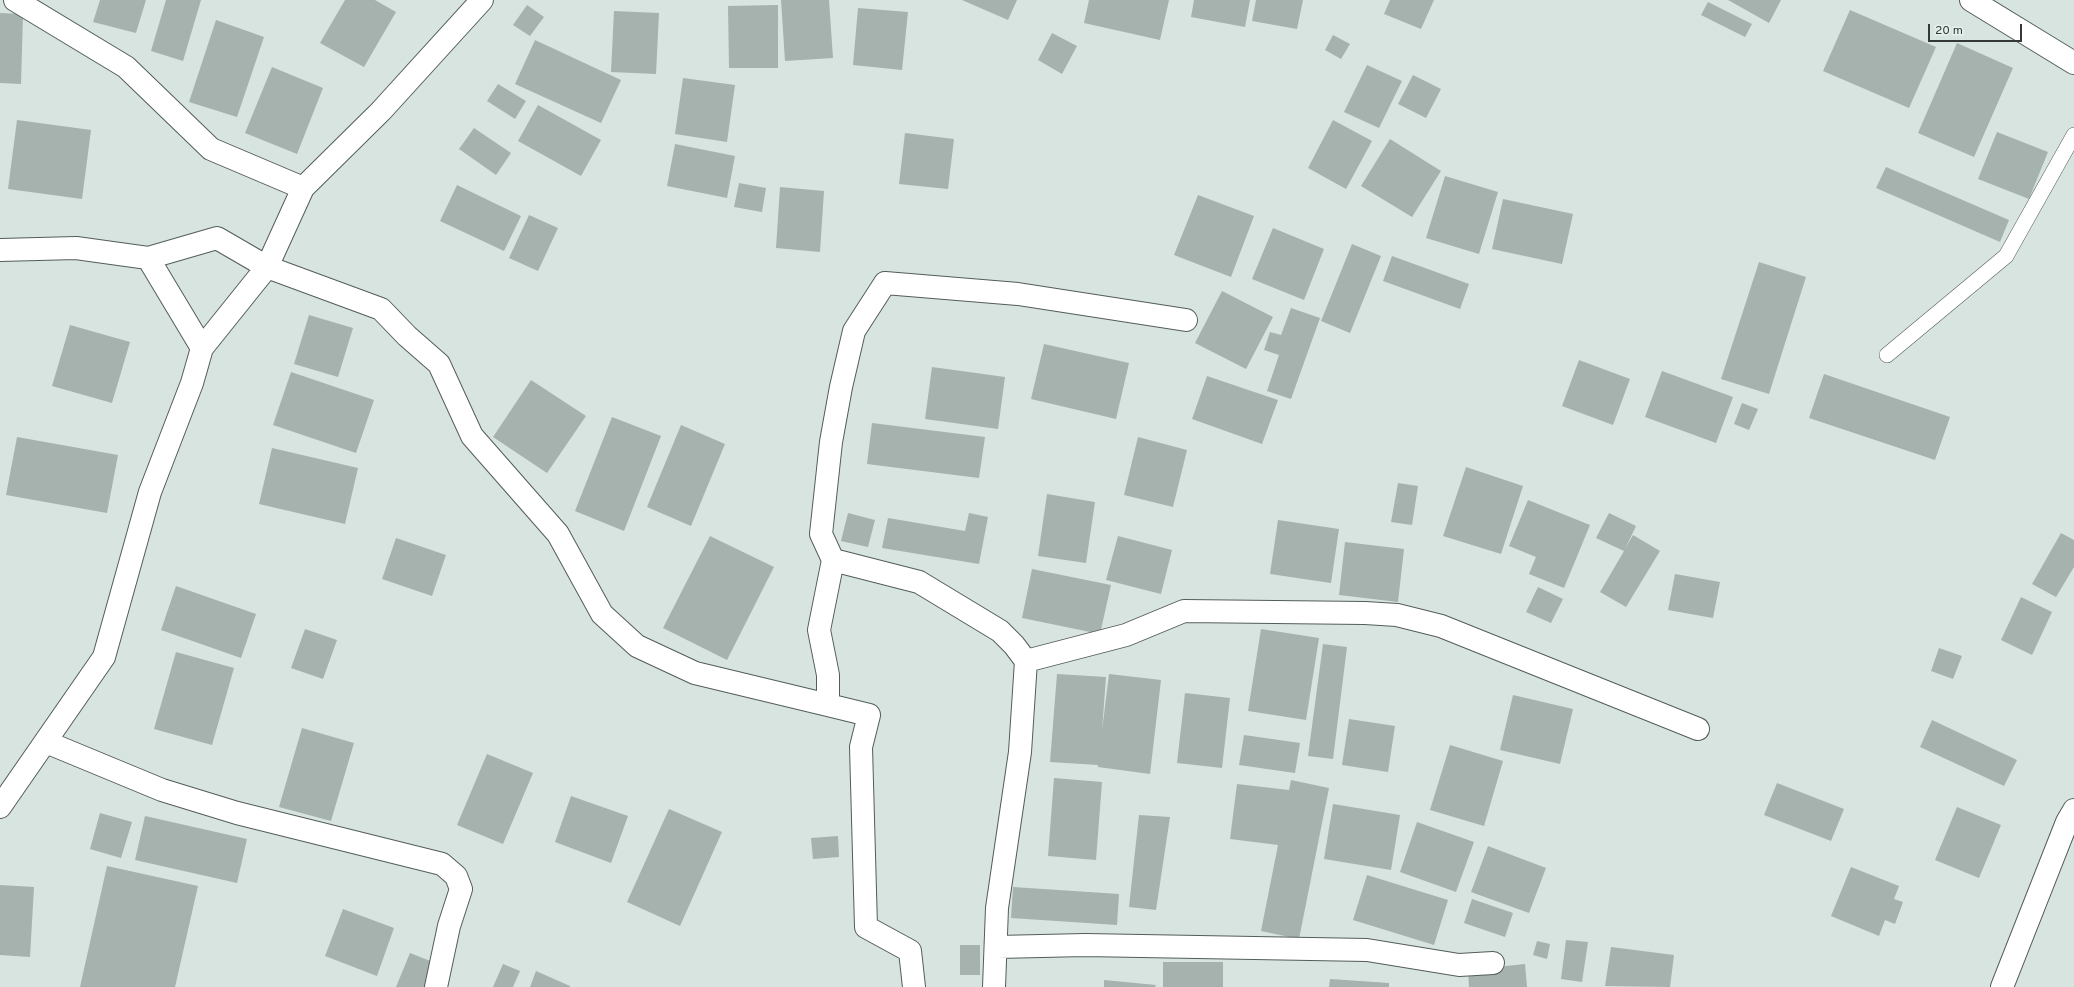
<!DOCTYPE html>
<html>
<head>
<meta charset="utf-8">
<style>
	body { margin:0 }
	#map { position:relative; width:2074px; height:987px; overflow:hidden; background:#d8e4df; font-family:Overpass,sans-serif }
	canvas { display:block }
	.scale { position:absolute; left:1928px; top:24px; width:94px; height:18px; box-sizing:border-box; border:2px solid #343937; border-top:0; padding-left:5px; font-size:12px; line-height:14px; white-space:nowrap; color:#343937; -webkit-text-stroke:3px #e5f1ec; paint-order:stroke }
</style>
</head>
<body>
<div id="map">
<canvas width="2074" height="987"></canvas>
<div class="scale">20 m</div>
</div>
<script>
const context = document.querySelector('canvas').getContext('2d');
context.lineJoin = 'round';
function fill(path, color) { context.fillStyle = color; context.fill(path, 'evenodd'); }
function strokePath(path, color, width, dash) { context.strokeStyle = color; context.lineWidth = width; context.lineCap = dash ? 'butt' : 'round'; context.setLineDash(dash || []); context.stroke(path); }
const building = new Path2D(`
	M100 0H146L136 33 93 22Z
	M166 0H201L183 61 151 51Z
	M345 0H375L396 12 364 67 320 43Z
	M781 0H829L833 58 785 61Z
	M962 0H1017L1008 20Z
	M1089 0H1169L1160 40 1084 23Z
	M1194 0H1250L1245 27 1191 17Z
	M1256 0H1303L1297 29 1252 21Z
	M1390 0H1434L1421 29 1384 14Z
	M1728 0H1781L1769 23Z
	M1708 2 1752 24 1745 37 1701 15Z
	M527 5 544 17 530 36 513 25Z
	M778 5V68H729L728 6Z
	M858 8 908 12 902 70 853 65Z
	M1850 10 1936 47 1909 108 1823 71Z
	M614 11 659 13 656 74 611 72Z
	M0 13 23 14 21 84 0 83Z
	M216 20 264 37 237 117 189 102Z
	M1052 33 1077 46 1062 74 1038 60Z
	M1333 35 1350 44 1341 59 1325 50Z
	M535 40 621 80 601 123 515 84Z
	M1957 43 2013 68 1974 157 1918 133Z
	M1367 65 1402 81 1379 128 1344 112Z
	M272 67 323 88 297 154 245 133Z
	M1413 75 1441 89 1426 118 1398 104Z
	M683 78 735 85 727 142 675 134Z
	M498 84 526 101 515 119 487 101Z
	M538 105 601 140 581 176 518 141Z
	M17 120 91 130 82 199 8 189Z
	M1333 120 1372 141 1346 189 1308 168Z
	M474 128 511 153 496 175 459 149Z
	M1997 132 2048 152 2029 199 1978 179Z
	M905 133 954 139 948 189 899 184Z
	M1390 139 1441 171 1412 217 1361 186Z
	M675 144 735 156 727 198 667 186Z
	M1886 167 2009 220 2000 242 1876 188Z
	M1445 176 1498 192 1479 254 1426 238Z
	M739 183 766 188 762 212 734 207Z
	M457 185 521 216 504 251 440 221Z
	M780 187 824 191 820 252 776 248Z
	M1198 195 1254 216 1231 277 1174 255Z
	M1503 199 1573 214 1562 264 1492 249Z
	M529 215 558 228 538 271 509 258Z
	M1273 228 1324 249 1304 300 1252 279Z
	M1352 244 1381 256 1350 333 1321 321Z
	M1392 256 1469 284 1460 309 1383 281Z
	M1759 262 1806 277 1769 394 1721 379Z
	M1222 291 1273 317 1246 369 1195 343Z
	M1291 308 1320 318 1291 399 1267 391 1279 355 1264 350 1270 332 1281 335Z
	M309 315 353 328 338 377 294 364Z
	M70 325 130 342 112 403 52 386Z
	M1044 344 1129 363 1116 419 1031 399Z
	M1579 360 1630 379 1613 425 1562 406Z
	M932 367 1005 377 998 429 925 419Z
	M1662 371 1733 397 1716 443 1645 417Z
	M291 372 374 400 356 453 273 425Z
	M1824 374 1950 417 1935 460 1809 418Z
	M1207 376 1278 400 1262 444 1192 419Z
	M531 380 586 416 547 473 493 437Z
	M1742 403 1758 409 1749 430 1734 424Z
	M612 417 661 436 624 531 575 511Z
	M872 423 985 437 979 478 867 464Z
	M681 425 725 444 691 526 647 507Z
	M17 437 118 455 107 513 6 495Z
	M1138 437 1187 450 1173 507 1124 495Z
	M272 448 358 468 345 524 259 504Z
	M1466 467 1523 486 1501 554 1443 536Z
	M1398 483 1418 486 1412 525 1391 522Z
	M1047 494 1095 502 1086 563 1038 556Z
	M1528 500 1590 525 1564 588 1529 574 1536 557 1509 546Z
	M848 513 875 520 868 547 841 541Z
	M969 513 988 517 979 564 882 548 888 518 965 531Z
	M1609 513 1636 526 1625 549 1633 535 1660 551 1626 607 1600 592 1624 551 1596 538Z
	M1278 520 1339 529 1331 583 1270 574Z
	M2061 533 2074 540V567L2056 597 2032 584Z
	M710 536 774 567 727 660 663 628Z
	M1118 536 1172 550 1161 594 1106 580Z
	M396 538 446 555 432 596 382 579Z
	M1345 542 1404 549 1398 602 1339 595Z
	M1032 569 1111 585 1100 634 1022 618Z
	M1675 574 1720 582 1713 618 1668 610Z
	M176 586 256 614 241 658 161 630Z
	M1538 587 1563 599 1551 623 1526 612Z
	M2021 597 2052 612 2032 655 2001 640Z
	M305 629 337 640 323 679 291 668Z
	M1261 629 1319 638 1306 720 1248 711Z
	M1323 644 1347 647 1333 759 1308 756Z
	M1939 648 1962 656 1953 679 1931 671Z
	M176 652 234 668 212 745 154 729Z
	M1057 674 1106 677 1102 731 1109 674 1161 680 1150 774 1098 767V765L1050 762Z
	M1185 693 1230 698 1222 768 1177 763Z
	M1513 695 1573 709 1560 764 1500 750Z
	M1349 719 1395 726 1388 772 1342 765Z
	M1932 720 2017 760 2004 786 1920 747Z
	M302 728 354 743 331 821 279 807Z
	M1244 735 1300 743 1295 773 1239 765Z
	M1450 745 1503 761 1484 826 1430 810Z
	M487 754 533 773 503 844 457 825Z
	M1054 778 1102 782 1096 860 1048 856Z
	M1291 780 1329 788 1299 939 1261 931 1278 845 1230 839 1237 784 1289 790Z
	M1777 783 1844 809 1831 841 1764 815Z
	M571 796 628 816 611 863 555 842Z
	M1333 804 1400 815 1391 870 1324 859Z
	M1957 807 2001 825 1979 878 1935 860Z
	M669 809 722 832 680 926 627 902Z
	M100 813 132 822 121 858 90 849Z
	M1139 815 1170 817 1156 910 1129 907Z
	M145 816 247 839 237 883 135 860Z
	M1417 822 1474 842 1456 892 1400 872Z
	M838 836 839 857 813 859 811 838Z
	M1488 846 1546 868 1529 913 1471 892Z
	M107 866 198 886 175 987H80Z
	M1851 867 1899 886 1894 899 1903 902 1895 924 1885 920 1879 936 1831 916Z
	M1367 875 1448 900 1434 945 1353 920Z
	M0 885 34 887 30 957 0 955Z
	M1013 887 1119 894 1117 925 1011 918Z
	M1472 899 1513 913 1505 937 1464 923Z
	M343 909 394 928 377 976 325 956Z
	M1566 940 1588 942 1582 982 1561 979Z
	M1537 941 1550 944 1547 959 1533 955Z
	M960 945H980V975H960Z
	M1611 947 1674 955 1670 987 1605 986Z
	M410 953 438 964 428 987H396Z
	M1163 962H1223V987H1163Z
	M503 964 520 971 513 987H493Z
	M1525 964 1527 987H1469L1468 970Z
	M536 971 570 986V987H530Z
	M1330 979 1389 983V987H1329Z
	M1104 980 1156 985 1155 987H1104Z`);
const service = new Path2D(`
	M1887 355 2006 256 2074 135`);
const minor = new Path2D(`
	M15 0 126 67 211 149 303 188
	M1971 0 2074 63
	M0 250 76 248 148 258 217 238 267 267 381 309 407 336 439 364 472 436 558 534 602 614 637 646 695 673 828 705
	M148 258 202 348
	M833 560 919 582 1000 631 1014 645 1026 661 1020 752 997 908 994 987
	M1026 661 1126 635 1184 611 1365 613 1397 615 1441 626 1698 729
	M46 742 162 790 237 813 442 864 456 876 461 889 449 926 436 987
	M0 807 104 657 150 492 192 383 202 348 267 267 303 188 381 111 482 0
	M997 947 1085 945 1367 950 1459 965 1493 963
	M914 987 910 951 866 927 861 747 869 715 828 705V675L819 630 833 560 821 534 831 442 841 387 854 331 885 283 1018 294 1186 320
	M2002 987 2067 822 2074 810`);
fill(building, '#a6b2ad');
strokePath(service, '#535d59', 16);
strokePath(minor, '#535d59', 24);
strokePath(service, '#fff', 15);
strokePath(minor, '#fff', 22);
</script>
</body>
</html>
